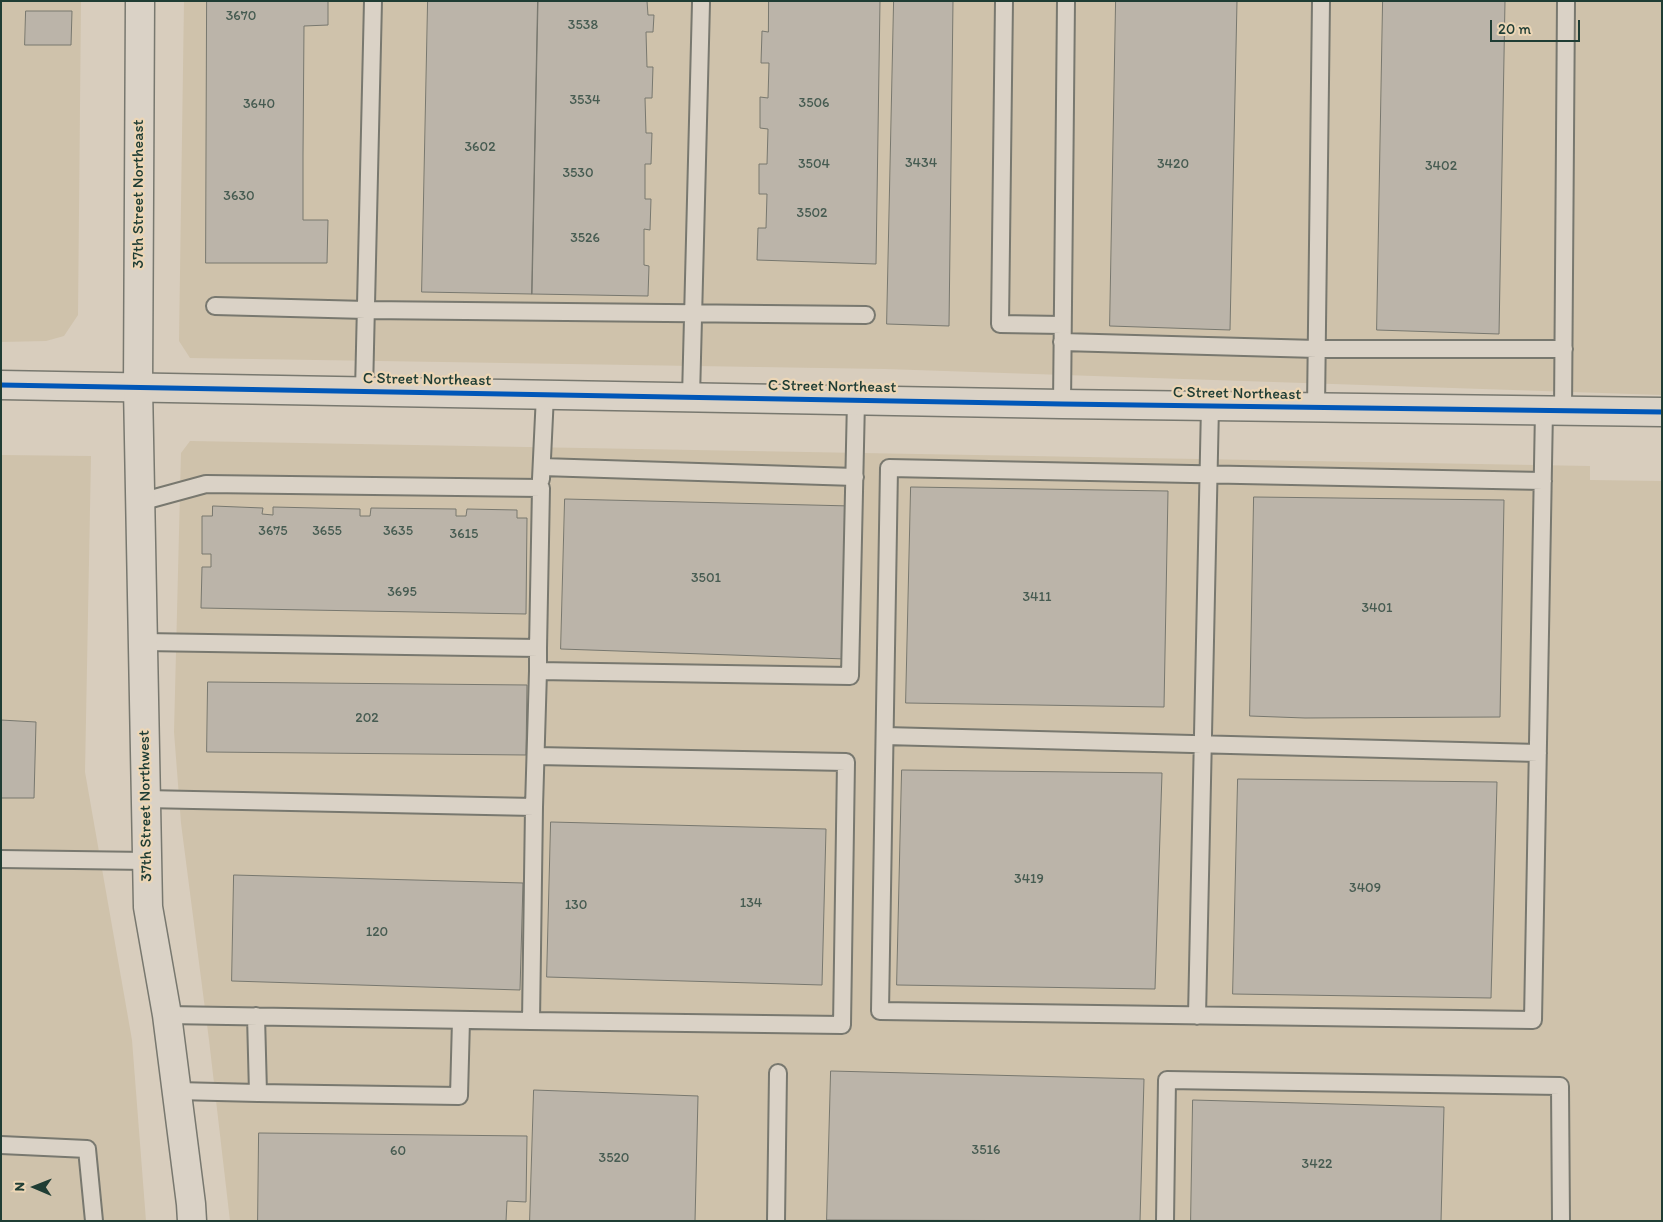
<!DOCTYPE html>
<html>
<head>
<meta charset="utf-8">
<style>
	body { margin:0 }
	#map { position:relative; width:1663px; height:1222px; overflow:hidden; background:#d8cdbd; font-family:Itim,sans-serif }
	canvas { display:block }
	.frame { position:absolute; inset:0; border:2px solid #1f3d34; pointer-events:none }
	.north { position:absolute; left:10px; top:1162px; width:50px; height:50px; -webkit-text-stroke:4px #ecd6b6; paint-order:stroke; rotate:271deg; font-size:14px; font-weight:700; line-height:20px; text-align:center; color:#1f3d34 }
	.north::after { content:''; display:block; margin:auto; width:18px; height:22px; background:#1f3d34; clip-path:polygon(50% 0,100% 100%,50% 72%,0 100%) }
	.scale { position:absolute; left:1490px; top:20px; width:90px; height:22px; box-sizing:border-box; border:2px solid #1f3d34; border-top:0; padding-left:6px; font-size:15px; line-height:18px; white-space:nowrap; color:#1f3d34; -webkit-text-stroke:4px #ecd6b6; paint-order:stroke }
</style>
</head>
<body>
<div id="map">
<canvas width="1663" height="1222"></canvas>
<div class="frame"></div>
<div class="north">N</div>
<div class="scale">20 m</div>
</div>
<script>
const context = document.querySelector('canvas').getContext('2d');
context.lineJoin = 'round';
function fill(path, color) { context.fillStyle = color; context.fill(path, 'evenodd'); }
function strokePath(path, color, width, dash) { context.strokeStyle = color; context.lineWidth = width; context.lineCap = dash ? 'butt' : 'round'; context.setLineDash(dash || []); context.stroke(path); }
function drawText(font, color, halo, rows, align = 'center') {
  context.font = font + ' Itim,sans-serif'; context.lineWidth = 4.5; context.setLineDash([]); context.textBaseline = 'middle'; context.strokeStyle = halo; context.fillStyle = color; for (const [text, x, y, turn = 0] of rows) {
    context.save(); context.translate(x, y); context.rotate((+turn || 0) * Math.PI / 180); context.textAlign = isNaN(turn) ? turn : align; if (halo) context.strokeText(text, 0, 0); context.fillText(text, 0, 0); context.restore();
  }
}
const built = new Path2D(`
	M1 1H81L78 315 64 336 46 341 1 342Z
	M184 1H1662V395L885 369 190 358 179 341Z
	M190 441 1590 466V480L1662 481V1221H230L209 1040 181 823 174 732 181 453Z
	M1 455 91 456 85 772 132 1040 146 1221H1Z`);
const building = new Path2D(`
	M207 1H328V25L304 26 303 155V220H328L327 263H206Z
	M428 1H538L532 294 422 292Z
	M538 1H647L648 15H654L653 32H646L647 67H653L652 98H645L646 133H652L651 164H645V199H651L650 230 644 229V265L649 266 648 296 532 294Z
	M769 1H880L876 264 757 260 758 228H766L767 194H759V164H767L768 129 760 128V97L768 98 769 63H761L762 31 768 32Z
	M894 1H953L949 326 887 324Z
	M1116 1H1237L1230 330 1110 326Z
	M1383 1H1505L1499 334 1377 330Z
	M26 11H72L71 45H25Z
	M911 487 1168 491 1164 707 906 703Z
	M1254 497 1504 500 1500 717 1305 718 1250 716Z
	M565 499 851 506 846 659 561 649Z
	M213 506 263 508 262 514 273 515V507L360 509V516H370L371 508 456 509V516H466L467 509 517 510V518H527L526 614 201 608 202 567H211V554H202V516H212Z
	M208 682 527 685 526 755 207 752Z
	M1 720 36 722 34 798H1Z
	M902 770 1162 773 1155 989 897 985Z
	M1238 779 1497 782 1491 998 1233 994Z
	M551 822 826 829 822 985 547 977Z
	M234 875 523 883 520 990 232 981Z
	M831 1071 1144 1079 1140 1221 827 1220Z
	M534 1090 698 1096 695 1221H530Z
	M1193 1100 1444 1107 1441 1221H1191Z
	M259 1133 527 1136 526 1202 507 1201 506 1221H258Z`);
const lane = new Path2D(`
	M1004 1 1000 324 1062 325
	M215 306 366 310 866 315
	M1062 342 1317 349H1564
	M364 391 373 1
	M691 397 701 3
	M1062 404 1066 1
	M1316 407 1321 1
	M1563 411 1566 1
	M542 467 855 477
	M541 479 545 395
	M1543 481 889 468 880 1011 1533 1020 1544 410
	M140 502 206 484 541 488 538 648 143 642
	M538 648V671L850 676 856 400
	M885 736 1538 753
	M145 799 534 807 538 671
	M534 807 531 1021 842 1025 846 762 536 756
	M1 859 147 861
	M167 1015 531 1021
	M256 1016 258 1093 459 1096 461 1020
	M1197 1016 1210 406
	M177 1091 258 1093
	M1 1145 87 1149 94 1221
	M776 1221 778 1073
	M1165 1221 1167 1080 1560 1086 1561 1221`);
const street = new Path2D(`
	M1 385 1062 404 1662 412`);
const secondary = new Path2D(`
	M140 1 138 387 148 907 167 1015 191 1204 192 1221`);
const cycleway = new Path2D(`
	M1 385 1062 404 1662 412`);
const numberNames = [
	["3670",241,16],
	["3538",583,25],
	["3534",585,100],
	["3506",814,103],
	["3640",259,104],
	["3602",480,147],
	["3434",921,163],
	["3504",814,164],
	["3420",1173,164],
	["3402",1441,166],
	["3530",578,173],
	["3630",239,196],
	["3502",812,213],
	["3526",585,238],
	["3675",273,531],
	["3655",327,531],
	["3635",398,531],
	["3615",464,534],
	["3501",706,578],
	["3695",402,592],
	["3411",1037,597],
	["3401",1377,608],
	["202",367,718],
	["3419",1029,879],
	["3409",1365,888],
	["134",751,903],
	["130",576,905],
	["120",377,932],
	["3516",986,1150],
	["60",398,1151],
	["3520",614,1158],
	["3422",1317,1164]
];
const streetNames = [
	["37th Street Northeast",139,194,-90],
	["C Street Northeast",427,380,1],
	["C Street Northeast",832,387,1],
	["C Street Northeast",1237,394,1],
	["37th Street Northwest",146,806,-91]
];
fill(built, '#cfc2ab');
fill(building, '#bbb4a9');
strokePath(building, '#78786f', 1);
strokePath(lane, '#78786f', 20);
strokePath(street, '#78786f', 31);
strokePath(secondary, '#78786f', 31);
strokePath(lane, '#dad2c6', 16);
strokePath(street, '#dad2c6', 28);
strokePath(secondary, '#dad2c6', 28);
strokePath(cycleway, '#0057b8', 5);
drawText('14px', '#465b51', null, numberNames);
drawText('16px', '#1f3d34', '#ecd6b6', streetNames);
</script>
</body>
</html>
